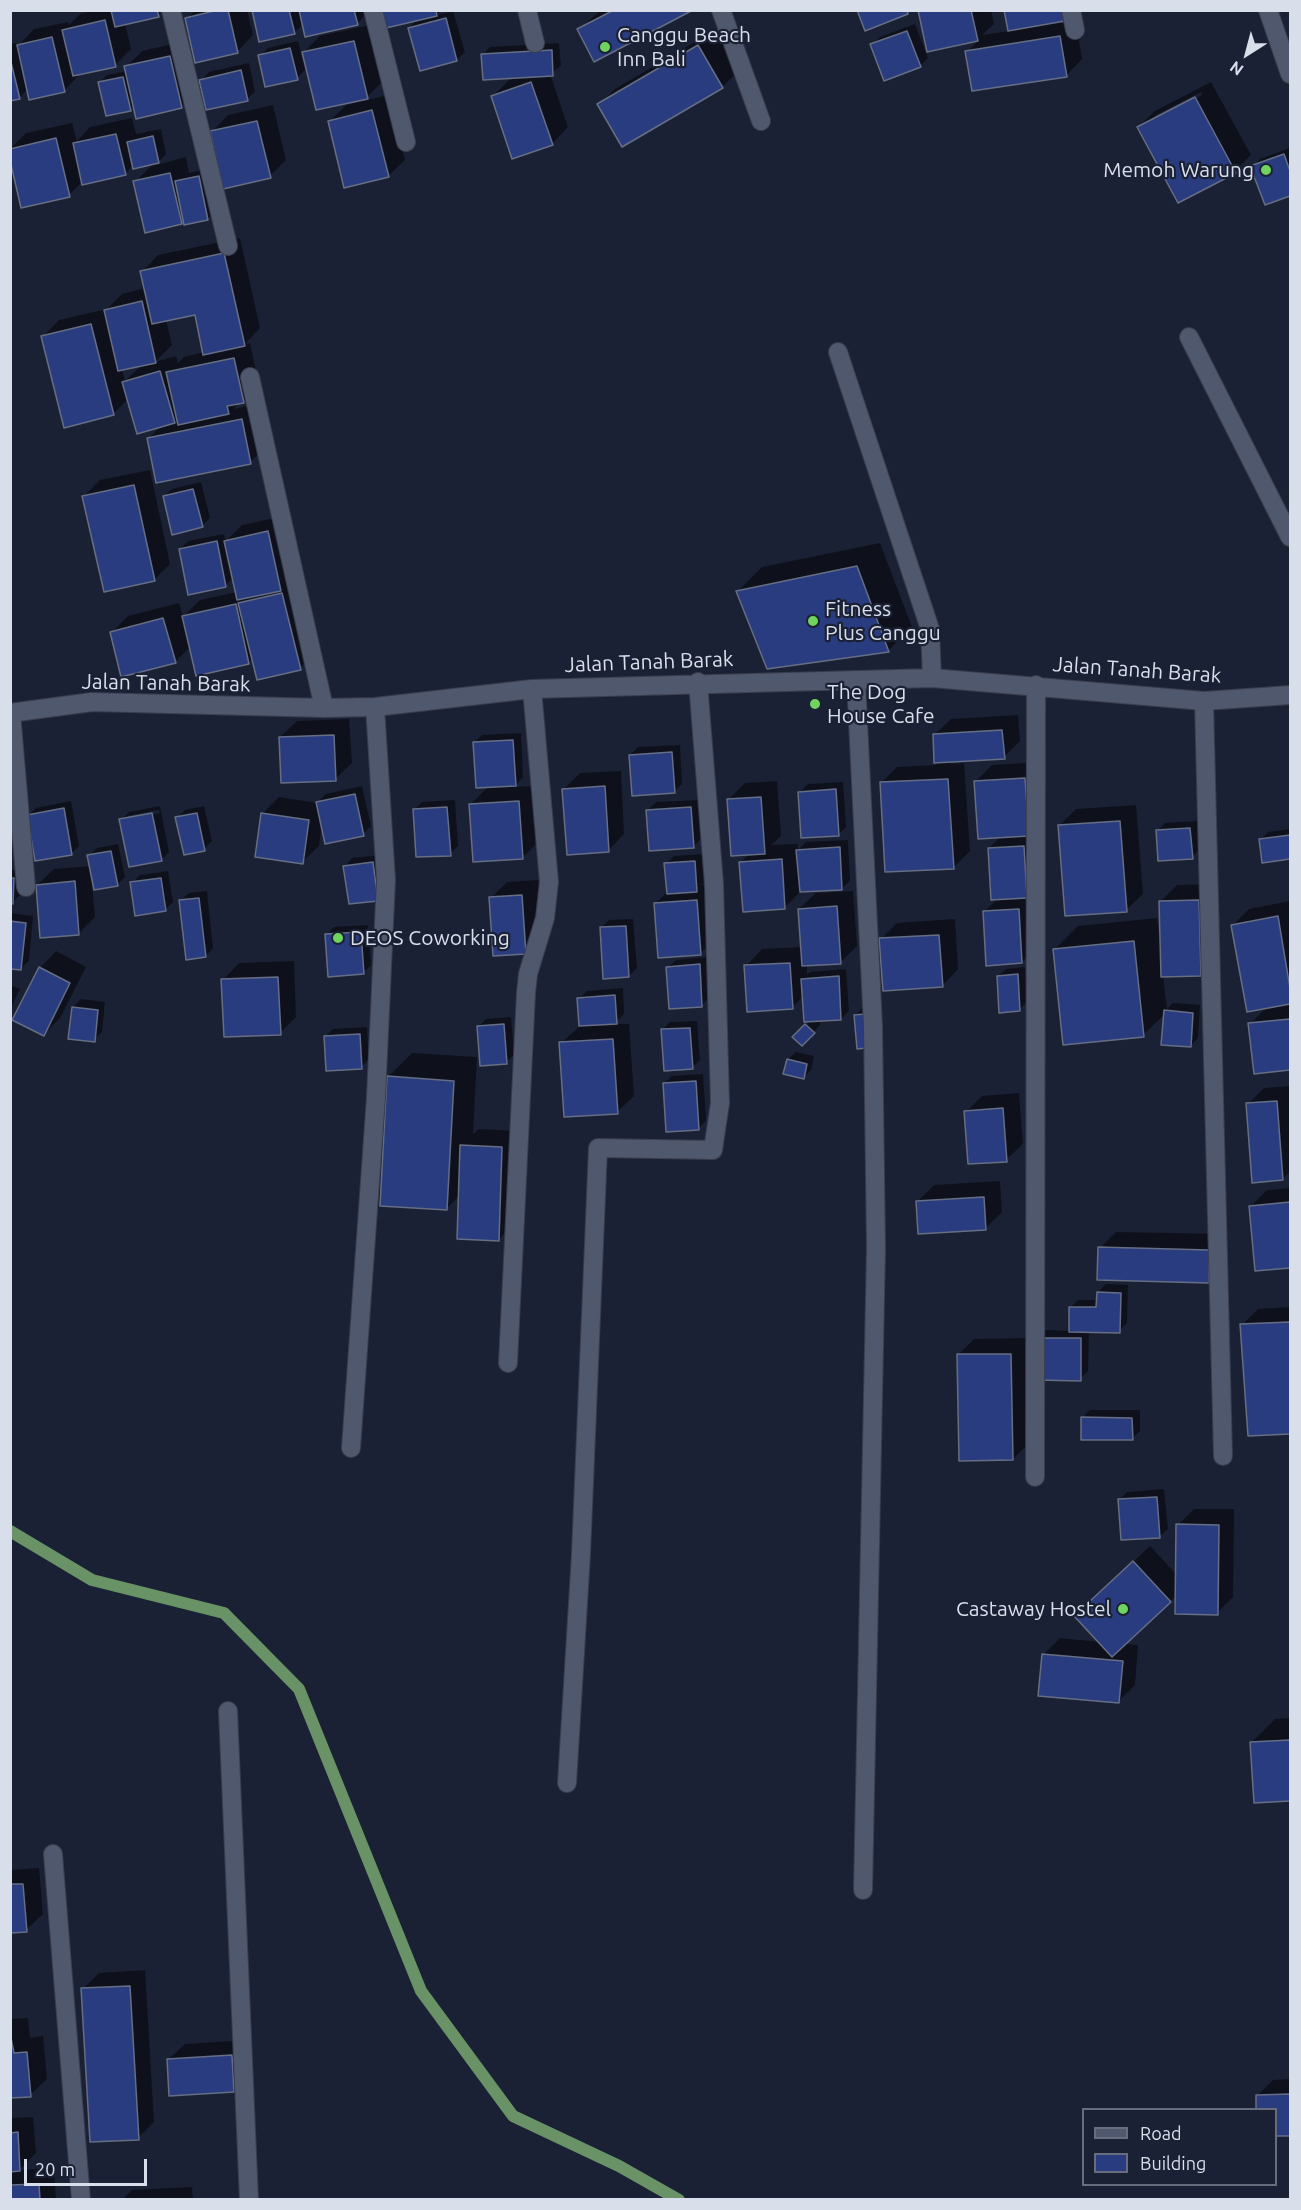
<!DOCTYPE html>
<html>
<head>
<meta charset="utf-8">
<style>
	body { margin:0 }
	#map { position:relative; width:1301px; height:2210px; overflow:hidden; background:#1b2134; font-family:Ubuntu,sans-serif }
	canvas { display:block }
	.frame { position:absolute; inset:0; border:12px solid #d9deeb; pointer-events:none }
	.legend { position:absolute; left:1082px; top:2108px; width:195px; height:78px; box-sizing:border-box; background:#1b2134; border:2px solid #676d7d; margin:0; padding:8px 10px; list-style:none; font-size:18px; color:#d9deeb }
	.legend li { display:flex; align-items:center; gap:12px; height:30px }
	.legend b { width:30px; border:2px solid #676d7d }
	.north { position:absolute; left:1217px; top:24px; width:60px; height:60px; -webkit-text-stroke:4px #1b2134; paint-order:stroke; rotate:216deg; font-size:16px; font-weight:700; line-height:24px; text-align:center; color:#d9deeb }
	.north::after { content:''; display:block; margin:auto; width:21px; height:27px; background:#d9deeb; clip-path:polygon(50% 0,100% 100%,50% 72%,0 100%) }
	.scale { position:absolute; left:24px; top:2159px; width:123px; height:27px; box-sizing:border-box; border:3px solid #d9deeb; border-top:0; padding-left:8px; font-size:18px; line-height:21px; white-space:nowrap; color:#d9deeb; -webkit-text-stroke:4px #1b2134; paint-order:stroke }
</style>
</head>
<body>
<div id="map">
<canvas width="1301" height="2210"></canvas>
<div class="frame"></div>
<ul class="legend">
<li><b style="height:8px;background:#50586d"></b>Road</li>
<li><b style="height:16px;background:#293c80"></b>Building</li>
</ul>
<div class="north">N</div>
<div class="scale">20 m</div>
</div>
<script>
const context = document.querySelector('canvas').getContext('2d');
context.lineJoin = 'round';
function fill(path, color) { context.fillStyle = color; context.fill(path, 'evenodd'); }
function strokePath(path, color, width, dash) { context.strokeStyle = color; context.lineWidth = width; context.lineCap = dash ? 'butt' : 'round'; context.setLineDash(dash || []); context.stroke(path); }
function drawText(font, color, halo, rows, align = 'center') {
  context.font = font + ' Ubuntu,sans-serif'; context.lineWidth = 4.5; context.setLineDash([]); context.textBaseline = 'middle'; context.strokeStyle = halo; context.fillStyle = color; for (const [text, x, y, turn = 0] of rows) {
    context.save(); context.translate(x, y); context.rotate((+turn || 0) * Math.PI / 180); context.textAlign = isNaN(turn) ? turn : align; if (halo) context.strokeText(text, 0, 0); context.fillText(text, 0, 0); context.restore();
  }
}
const shadow = new Path2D(`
	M95 10H163L158 15 125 23 131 49 115 65 80 74 64 91 28 89 19 98 10 100V44L16 43 17 47 34 29 68 22 69 25 80 14Z
	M195 10H247L253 35 237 52 187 19Z
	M253 10H370L357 24H303L294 33Z
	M383 10H441L437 15 453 11 465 52 457 60 409 28 418 19Z
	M601 10H690L579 30Z
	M920 10H991L994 24 982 35 1010 31 1006 10H1074L1061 23 1076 21 1082 59 1066 76 967 52 979 40 929 50Z
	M915 24 928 58 920 66 872 45 880 37Z
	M370 25 383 81 363 101 388 95 405 160 388 176 330 121 346 105 359 102V99L304 52 320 36Z
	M715 30 739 71 722 87 622 145 599 105 615 89Z
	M186 41 198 91 181 107 135 105 130 110 99 83 107 75 127 71 126 67 142 51Z
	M298 41 305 70 297 78 260 56 268 48Z
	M559 43 561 66 550 74 568 127 552 144 492 97 509 80 519 77 483 55 490 47Z
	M249 63 255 92 247 99 201 80 209 72Z
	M1211 82 1251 155 1235 171 1138 127 1155 111ZM1201 92 1202 95 1156 119V115Z
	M273 105 286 160 270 176 212 132 228 115Z
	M132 118 136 134 161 129 166 154 156 165 186 157 189 173 206 169 215 211 208 219H185L181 223 135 182 154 163 134 164 125 174 83 181 69 195 10 153V149L26 133 72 123 77 141 90 127Z
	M1290 148V194L1266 203 1252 167 1260 159Z
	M240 238 260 328 245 344 250 343 259 385 233 409 258 404 267 446 250 462 148 439 162 425 128 399 113 414 43 337 59 320 107 309 122 294 145 288 142 272 158 255ZM196 313 204 352 184 357 178 363 176 356 155 362 172 345 166 320ZM142 365 125 381 122 369Z
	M150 470 170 564 154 580 84 496 100 480Z
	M201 482 210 518 202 526 164 496 172 489Z
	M284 516 316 652 300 668 253 658 249 663 191 646 175 662 112 632 128 616 179 603 183 617 200 600 237 592 234 577 225 586 180 549 188 541 224 534 226 541 242 525Z
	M880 543 912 627 888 651 738 591 762 567Z
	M1018 715 1020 741 1004 757 951 761V764L964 763 970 851 954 867 881 783 897 767 936 765 934 735 951 719Z
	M349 719 352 763 335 779 280 737 297 721Z
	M521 733 523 777 514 787 535 786 538 842 522 858 470 805 489 786 474 743 482 735Z
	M680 745 682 784 674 792 630 755 638 747Z
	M1041 762 1038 946 1022 962 984 912 997 899 989 848 1001 836 976 781 992 765Z
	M621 771 624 834 608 851 564 789 580 773Z
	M777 781 781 836 771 845 798 844V850L806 842 848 840 850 881 840 890 801 891 784 908 741 862 750 853 729 799 745 783Z
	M843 782 846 827 838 835 800 792 808 784Z
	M362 786 371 826 363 834 322 824 319 846 302 862 262 814 279 797 317 803 326 794Z
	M455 800 458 846 450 854 414 810 422 802Z
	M699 800 701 839 693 847 648 810 656 802Z
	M71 801 79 846 71 854 28 816 36 808Z
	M1136 805 1143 894 1126 910 1060 825 1076 809Z
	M160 806 169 852 161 860 121 820 129 812ZM159 810 160 813 128 819V816Z
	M204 806 212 841 204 849 177 818 185 810Z
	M1198 821 1200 849 1192 857 1158 831 1165 823Z
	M1290 829V858L1263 861 1260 840 1268 832Z
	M118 844 125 877 117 885 92 883 95 917 79 933 37 885 54 869 91 866 89 856 97 848Z
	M703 854 704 883 702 885H713L716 937 700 954 656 903 668 891 666 864 674 856Z
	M380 855 377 899 345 866 352 858Z
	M10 870 21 871V894L13 902H10Z
	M168 871 173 902 165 910 132 883 140 875Z
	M538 880 542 937 526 953 491 898 507 882Z
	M1215 884 1217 958 1200 974 1163 975 1167 1009 1173 1003 1200 1005 1198 1038 1190 1046 1165 1014 1143 1035 1054 950 1078 926 1157 918 1159 933H1161V901L1177 885Z
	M207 891 213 948 206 956 181 900 189 893Z
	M853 891 857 946 841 962 807 965V975L810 972 846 969 849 1011 841 1019 817 1020 821 1024 802 1044 794 1036 810 1021 804 996 792 1007 746 966 762 949 802 947 799 909 816 893Z
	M1290 901V1069L1255 1073 1250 1024 1267 1007 1233 925 1249 909Z
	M10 913 33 916 29 961 21 968 10 967Z
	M633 919 637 968 629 976 601 928 609 920Z
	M955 919 958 969 942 986 881 939 897 923Z
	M368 925 371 965 363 973 327 935 334 927Z
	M56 951 86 967 60 1018 44 1034 40 968Z
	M707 957 710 997 702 1005 668 967 676 960Z
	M294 961 296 1017 280 1033 223 980 239 963Z
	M1025 967 1027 1002 1019 1010 998 976 1006 969Z
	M10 985 20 989 10 1010Z
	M623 988 624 1014 614 1024H629L634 1096 617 1112 561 1043 580 1026 579 999 587 991Z
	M81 999 105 1002 102 1032 94 1040 73 1007Z
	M863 1008 874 1038 855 1015Z
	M511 1017 514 1055 506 1062 478 1027 486 1019Z
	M697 1021 700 1060 692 1068 662 1030 670 1022Z
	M367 1027 369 1059 361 1067 325 1037 333 1029Z
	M796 1052 814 1056 811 1070 803 1078 788 1059Z
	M412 1053 477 1057 473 1134 478 1129 518 1131 514 1223 498 1240 460 1195 447 1208 388 1077Z
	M703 1074 706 1120 699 1128 664 1084 672 1076Z
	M1290 1086V1171L1283 1179 1248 1104 1264 1088Z
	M1019 1093 1023 1144 1006 1160 966 1112 982 1096Z
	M1000 1181 1002 1212 986 1228 918 1201 934 1185Z
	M1290 1188V1267L1256 1269 1251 1206 1267 1190Z
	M1116 1232 1225 1234 1224 1265 1208 1281 1100 1248Z
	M1106 1284 1128 1285 1127 1323 1119 1331H1089L1088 1371 1080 1379 1038 1338 1046 1330 1071 1331 1070 1308 1078 1300H1098V1292Z
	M1290 1307V1433L1249 1435 1242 1325 1258 1309Z
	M1027 1338 1029 1443 1013 1459 958 1355 974 1339Z
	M1090 1410H1140V1431L1132 1439 1082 1418Z
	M1164 1489 1168 1529 1160 1536 1119 1500 1127 1492Z
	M1194 1509H1234L1233 1597 1217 1613 1177 1595 1124 1644 1138 1645 1135 1685 1119 1701 1044 1654 1060 1638 1100 1642 1092 1600 1150 1546 1177 1575 1178 1525Z
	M1290 1718V1799L1255 1802 1251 1743 1275 1719Z
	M39 1868 43 1914 26 1930 10 1931V1870Z
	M145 1970 154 2122 138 2138 83 1989 99 1973Z
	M28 2018 30 2038 43 2036 47 2079 30 2095 10 2097V2019Z
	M248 2040 250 2074 234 2091 168 2060 185 2044Z
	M1290 2079V2134L1276 2135V2110L1257 2096 1273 2080Z
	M33 2117 36 2153 19 2170 54 2168 56 2200H10V2118Z
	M192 2187 193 2200H122L132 2190Z`);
const stream = new Path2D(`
	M10 1531 92 1580 224 1613 299 1689 421 1991 513 2116 619 2166 679 2200`);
const building = new Path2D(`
	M111 10H157L159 17 115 27Z
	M218 10H228L238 53 195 63 185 18Z
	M252 10H289L295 34 259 42Z
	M299 10H354L358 25 305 37Z
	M382 10H436L437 16 386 28Z
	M614 10H693L594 62 577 29Z
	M857 10H907L908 14 865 31Z
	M918 10H971L978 41 927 52Z
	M1004 10H1063L1065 21 1008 31Z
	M446 18 457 61 420 71 408 28Z
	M105 20 116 67 73 76 62 30Z
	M907 31 921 67 884 81 870 44Z
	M1060 36 1067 77 972 91 965 51Z
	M52 37 65 92 29 100 17 45Z
	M354 41 368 99 316 110 302 52Z
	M698 45 723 88 622 147 597 104Z
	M290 48 298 80 265 87 258 55Z
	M552 50 553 76 483 80 481 54Z
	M170 56 182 108 136 119 124 66Z
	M10 58 20 99 10 101Z
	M241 70 248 101 206 110 199 80Z
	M123 77 131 111 106 116 98 82Z
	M531 82 553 145 512 159 491 96Z
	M1195 97 1236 173 1178 203 1137 127Z
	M372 110 389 177 344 188 328 121Z
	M257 121 271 178 223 189 210 131Z
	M116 134 126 175 82 185 73 143Z
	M153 136 159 163 133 169 127 142Z
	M56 138 70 197 21 208 10 160V149Z
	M1284 154 1290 171V196L1265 205 1250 166Z
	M170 173 182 224 145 233 133 181Z
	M199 176 208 220 184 225 175 181Z
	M224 253 245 346 203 355 195 315 152 324 140 271Z
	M142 301 156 363 118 371 104 310Z
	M91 324 114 415 64 428 41 336Z
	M234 358 244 403 227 406 229 414 178 425 166 372Z
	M160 371 175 423 137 434 122 382Z
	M242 419 251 464 156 483 147 438Z
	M134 485 155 581 104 592 82 496Z
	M193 489 203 527 172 535 163 496Z
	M268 531 281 591 237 600 224 541Z
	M217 541 226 587 188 595 179 549Z
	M857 566 889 652 767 669 736 591Z
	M282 593 301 670 257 680 238 603Z
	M236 604 249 664 196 676 182 616Z
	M163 618 176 663 121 677 110 632Z
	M1002 730 1005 759 934 763 933 734Z
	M334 735 336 781 281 783 279 737Z
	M513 740 516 786 476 788 473 742Z
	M672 752 675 793 632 796 629 755Z
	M1025 778 1029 836 978 839 974 781Z
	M948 779 954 869 885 872 880 782Z
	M605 786 609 852 567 855 562 789Z
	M836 789 839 836 801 838 798 792Z
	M355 794 364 836 325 844 316 802Z
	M761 797 765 854 731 856 727 799Z
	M519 801 523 859 473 862 469 804Z
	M447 807 451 856 416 857 413 809Z
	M691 807 694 848 649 851 646 810Z
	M64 808 72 855 35 861 27 815Z
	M152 813 162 861 129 867 119 819Z
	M197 813 205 851 184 855 175 817Z
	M261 813 309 820 303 864 255 857Z
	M1120 821 1127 912 1065 916 1058 825Z
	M1190 828 1193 859 1158 861 1156 830Z
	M1290 835V859L1262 863 1259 839Z
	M1024 846 1027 898 991 900 988 848Z
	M840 847 842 890 800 892 796 850Z
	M111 851 118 886 94 890 87 855Z
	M782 859 785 909 743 912 739 862Z
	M695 861 697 892 667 894 664 863Z
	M373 862 378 901 349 904 343 866Z
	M10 878H14L13 904H10Z
	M161 878 166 911 135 916 130 882Z
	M75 881 79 935 40 938 36 885Z
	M522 895 526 954 493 956 489 897Z
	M199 898 206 957 186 960 179 900Z
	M697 900 701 955 658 958 654 903Z
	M1199 900 1201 976 1161 977 1159 901Z
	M837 906 841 964 802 966 798 909Z
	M1019 909 1022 963 986 966 983 911Z
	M1278 916 1290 988V1004L1247 1012 1231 925Z
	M10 921 26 923 21 970 10 969Z
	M626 926 629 977 603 979 600 927Z
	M361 932 364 974 328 977 325 934Z
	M939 935 943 987 883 991 879 938Z
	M1134 941 1144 1037 1063 1045 1053 949Z
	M790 963 793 1009 747 1012 744 965Z
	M700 964 702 1007 669 1009 666 967Z
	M39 967 70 983 44 1036 12 1020Z
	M1018 974 1020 1011 999 1013 997 976Z
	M839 976 841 1020 804 1022 801 979Z
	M278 977 281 1035 224 1037 221 979Z
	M615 995 617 1024 579 1026 577 998Z
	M72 1007 98 1010 95 1042 68 1039Z
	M1164 1010 1193 1013 1191 1047 1161 1045Z
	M864 1014 867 1048 857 1049 854 1015Z
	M1290 1019V1070L1254 1074 1248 1023Z
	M504 1024 507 1064 480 1066 477 1026Z
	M805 1024 815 1033 802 1046 792 1037Z
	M690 1028 693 1069 664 1071 661 1029Z
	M360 1034 362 1069 326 1071 324 1036Z
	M613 1039 618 1114 564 1117 559 1042Z
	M787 1059 807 1064 804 1079 783 1074Z
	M387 1076 454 1081 447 1210 380 1206Z
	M696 1081 699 1130 666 1132 663 1083Z
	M1277 1101 1283 1180 1252 1183 1246 1103Z
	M1003 1108 1007 1162 968 1164 964 1111Z
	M460 1145 502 1147 499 1241 457 1239Z
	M984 1197 986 1230 918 1234 916 1201Z
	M1290 1202V1268L1255 1271 1249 1206Z
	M1098 1247 1209 1250V1283L1097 1280Z
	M1097 1292 1121 1293 1120 1333 1069 1332V1307H1096Z
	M1290 1322V1434L1248 1436 1240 1324Z
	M1037 1338H1081V1381L1036 1380Z
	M957 1354H1011L1013 1460 959 1461Z
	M1081 1417 1132 1418 1133 1440H1081Z
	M1157 1497 1160 1538 1121 1540 1118 1499Z
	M1176 1524 1219 1525 1218 1615 1175 1614Z
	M1133 1561 1171 1602 1112 1657 1074 1616Z
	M1042 1654 1123 1661 1119 1703 1038 1696Z
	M1290 1740V1801L1254 1803 1250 1742Z
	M10 1884H23L27 1932 10 1933Z
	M130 1986 139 2140 90 2142 81 1988Z
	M10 2033 14 2053 27 2052 31 2097 10 2098Z
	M232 2055 234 2092 169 2096 167 2059Z
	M1290 2094V2136H1276V2110H1256V2095Z
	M18 2132 20 2171 10 2172V2133Z
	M39 2184 40 2200H10V2185Z`);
const street = new Path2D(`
	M171 10 228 246
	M373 10 406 142
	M527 10 535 43
	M721 10 761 121
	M1071 10 1075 30
	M1268 10 1290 74
	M1189 337 1290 537
	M838 352 930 629 932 678
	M250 377 324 708
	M856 681 873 1026 876 1248 863 1890
	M1204 701 1223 1456
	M10 713 92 702 324 708 375 707 532 689 932 678 1204 701 1290 695
	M11 713 26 887
	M508 1363 526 993 528 974 545 918 549 882 532 689
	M351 1448 376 1097 386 880 375 707
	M1035 1477 1036 685
	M228 1711 249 2200
	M567 1783 581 1554 598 1148 713 1150 720 1103 714 884 698 682
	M53 1854 81 2200`);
const markers = [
	[605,47,6,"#70d35f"],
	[1266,170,6,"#70d35f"],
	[813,621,6,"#70d35f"],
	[815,704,6,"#70d35f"],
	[338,938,6,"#70d35f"],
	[1123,1609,6,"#70d35f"]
];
const poiNames = [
	["Canggu Beach",617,35],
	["Inn Bali",617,59],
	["Memoh Warung",1254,170,"right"],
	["Fitness",825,609],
	["Plus Canggu",825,633],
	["The Dog",827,692],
	["House Cafe",827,716],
	["DEOS Coworking",350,938],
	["Castaway Hostel",1111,1609,"right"]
];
const streetNames = [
	["Jalan Tanah Barak",649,662,-2],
	["Jalan Tanah Barak",1137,670,4],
	["Jalan Tanah Barak",166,683,1]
];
fill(shadow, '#0007');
strokePath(stream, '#699367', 12);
fill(building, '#293c80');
strokePath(building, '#666e84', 1.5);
strokePath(street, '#393d4d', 20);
strokePath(street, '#50586d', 18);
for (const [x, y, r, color] of markers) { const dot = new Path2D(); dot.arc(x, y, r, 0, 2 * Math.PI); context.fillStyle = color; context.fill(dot); strokePath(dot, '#1b2134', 2); }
drawText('21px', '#d9deeb', '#1b2134', poiNames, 'left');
drawText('21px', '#d9deeb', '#1b2134', streetNames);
</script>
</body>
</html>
